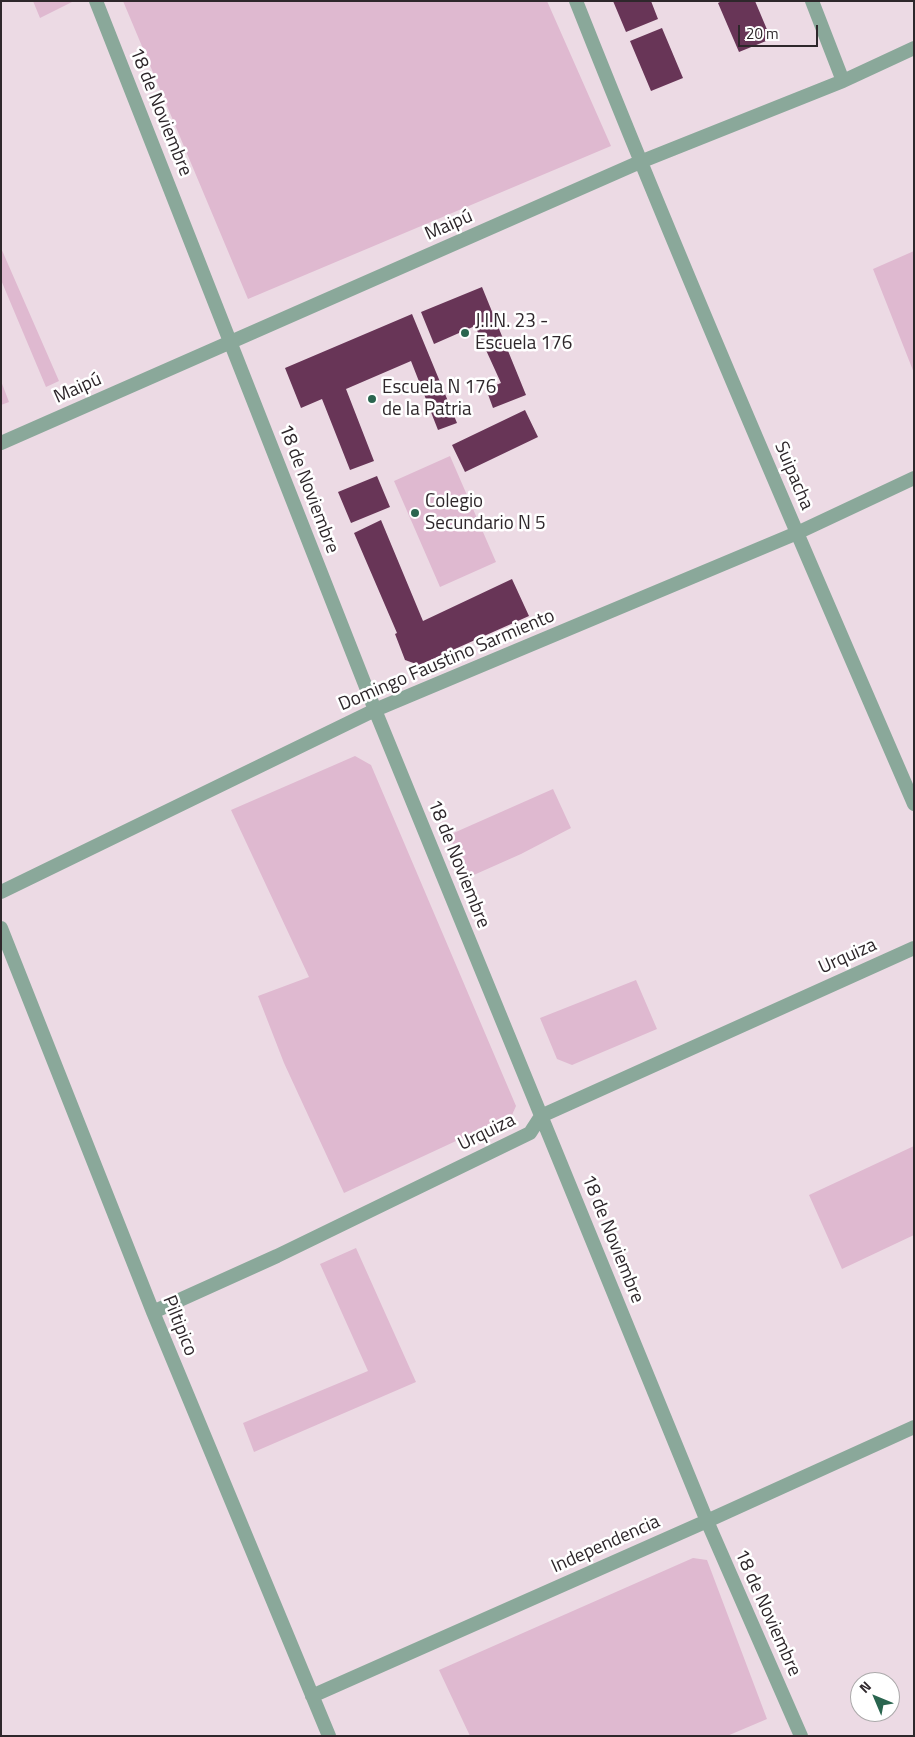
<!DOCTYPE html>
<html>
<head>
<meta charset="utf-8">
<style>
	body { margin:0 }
	#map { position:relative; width:915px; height:1737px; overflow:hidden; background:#ecdae4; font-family:"Titillium Web",sans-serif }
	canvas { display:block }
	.frame { position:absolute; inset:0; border:2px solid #2e272b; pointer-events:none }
	.north { position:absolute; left:850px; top:1672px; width:50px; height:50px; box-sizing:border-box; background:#fff; border:1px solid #aba9aa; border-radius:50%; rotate:315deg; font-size:14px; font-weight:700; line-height:20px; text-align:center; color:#2e272b }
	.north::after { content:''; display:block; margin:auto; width:18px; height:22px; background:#2a654f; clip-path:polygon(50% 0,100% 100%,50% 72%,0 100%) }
	.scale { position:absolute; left:738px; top:25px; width:80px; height:22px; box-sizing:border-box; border:2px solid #2e272b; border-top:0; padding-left:6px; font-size:15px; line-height:18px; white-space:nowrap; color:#2e272b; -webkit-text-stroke:4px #fff; paint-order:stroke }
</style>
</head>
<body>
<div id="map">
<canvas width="915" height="1737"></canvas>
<div class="frame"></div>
<div class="north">N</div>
<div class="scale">20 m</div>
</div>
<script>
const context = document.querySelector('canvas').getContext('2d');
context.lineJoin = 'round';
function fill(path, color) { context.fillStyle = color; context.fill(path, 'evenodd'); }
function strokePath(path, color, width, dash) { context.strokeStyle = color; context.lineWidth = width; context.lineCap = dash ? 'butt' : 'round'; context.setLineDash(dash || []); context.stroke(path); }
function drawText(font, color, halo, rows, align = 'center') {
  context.font = font + ' "Titillium Web",sans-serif'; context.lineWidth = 5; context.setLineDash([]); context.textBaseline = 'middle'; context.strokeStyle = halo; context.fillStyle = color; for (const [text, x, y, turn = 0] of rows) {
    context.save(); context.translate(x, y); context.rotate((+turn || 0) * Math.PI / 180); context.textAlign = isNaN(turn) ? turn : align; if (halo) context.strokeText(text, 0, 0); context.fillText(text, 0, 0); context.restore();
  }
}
const green = new Path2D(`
	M33 1H74L40 18Z
	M123 1H547L611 146 248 299Z
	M1 248 59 381 46 387 1 280Z
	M914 251V373L873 269Z
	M1 381 9 402 1 405Z
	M450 456 496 562 440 587 394 481Z
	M355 756 371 765 516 1106 512 1115 344 1193 284 1063 258 996 309 977 231 810Z
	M553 789 571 828 521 854 467 878 449 835Z
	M636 980 657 1029 572 1065 557 1059 540 1018Z
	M914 1146V1235L842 1269 809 1195Z
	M356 1248 416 1382 254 1452 243 1423 368 1371 320 1264Z
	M693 1558 707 1560 767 1719 727 1736H470L439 1670Z`);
const building = new Path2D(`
	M613 1H651L658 19 626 32Z
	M722 1H755L771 39 739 52 718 3Z
	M662 28 683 78 651 91 630 41Z
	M482 287 526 395 493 408 486 389 501 383 475 326 434 344 421 312Z
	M412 314 457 423 438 430 411 361 346 389 374 461 350 470 322 399 301 408 285 368Z
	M525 410 538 437 465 472 452 445Z
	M377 476 390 507 351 523 338 492Z
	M381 520 423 621 512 579 529 616 419 665 405 660 395 634 397 633 354 533Z`);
const minor = new Path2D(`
	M96 1 375 710 707 1521 801 1736
	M576 1C683 271 799 538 914 804
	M812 1 843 81
	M1 443 640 162 843 81 914 48
	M1 892 375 710 797 533 914 478
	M1 928 153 1312 329 1736
	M153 1312 277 1256 530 1133 541 1116 914 948
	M312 1696 707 1521 914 1427`);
const markers = [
	[465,333,5,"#2a654f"],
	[372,399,5,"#2a654f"],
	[415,513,5,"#2a654f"]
];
const streetNames = [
	["18 de Noviembre",160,112,68],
	["Maipú",449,226,-24],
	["Maipú",78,389,-24],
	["Suipacha",793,476,67],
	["18 de Noviembre",308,489,69],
	["Domingo Faustino Sarmiento",447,661,-23],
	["18 de Noviembre",458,864,68],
	["Urquiza",848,957,-24],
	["Urquiza",487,1133,-26],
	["18 de Noviembre",612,1239,68],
	["Piltipico",179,1326,68],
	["Independencia",606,1545,-24],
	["18 de Noviembre",767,1613,66]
];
const poiNames = [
	["J.I.N. 23 -",475,322],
	["Escuela 176",475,344],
	["Escuela N 176",382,388],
	["de la Patria",382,410],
	["Colegio",425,502],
	["Secundario N 5",425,524]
];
fill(green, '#dfb9d0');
fill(building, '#683557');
strokePath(minor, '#8aa89a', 14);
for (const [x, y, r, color] of markers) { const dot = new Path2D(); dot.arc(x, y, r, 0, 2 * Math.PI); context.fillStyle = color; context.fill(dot); strokePath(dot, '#fff', 2); }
drawText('19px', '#2e272b', '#fff', streetNames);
drawText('19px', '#2e272b', '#fff', poiNames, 'left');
</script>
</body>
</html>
